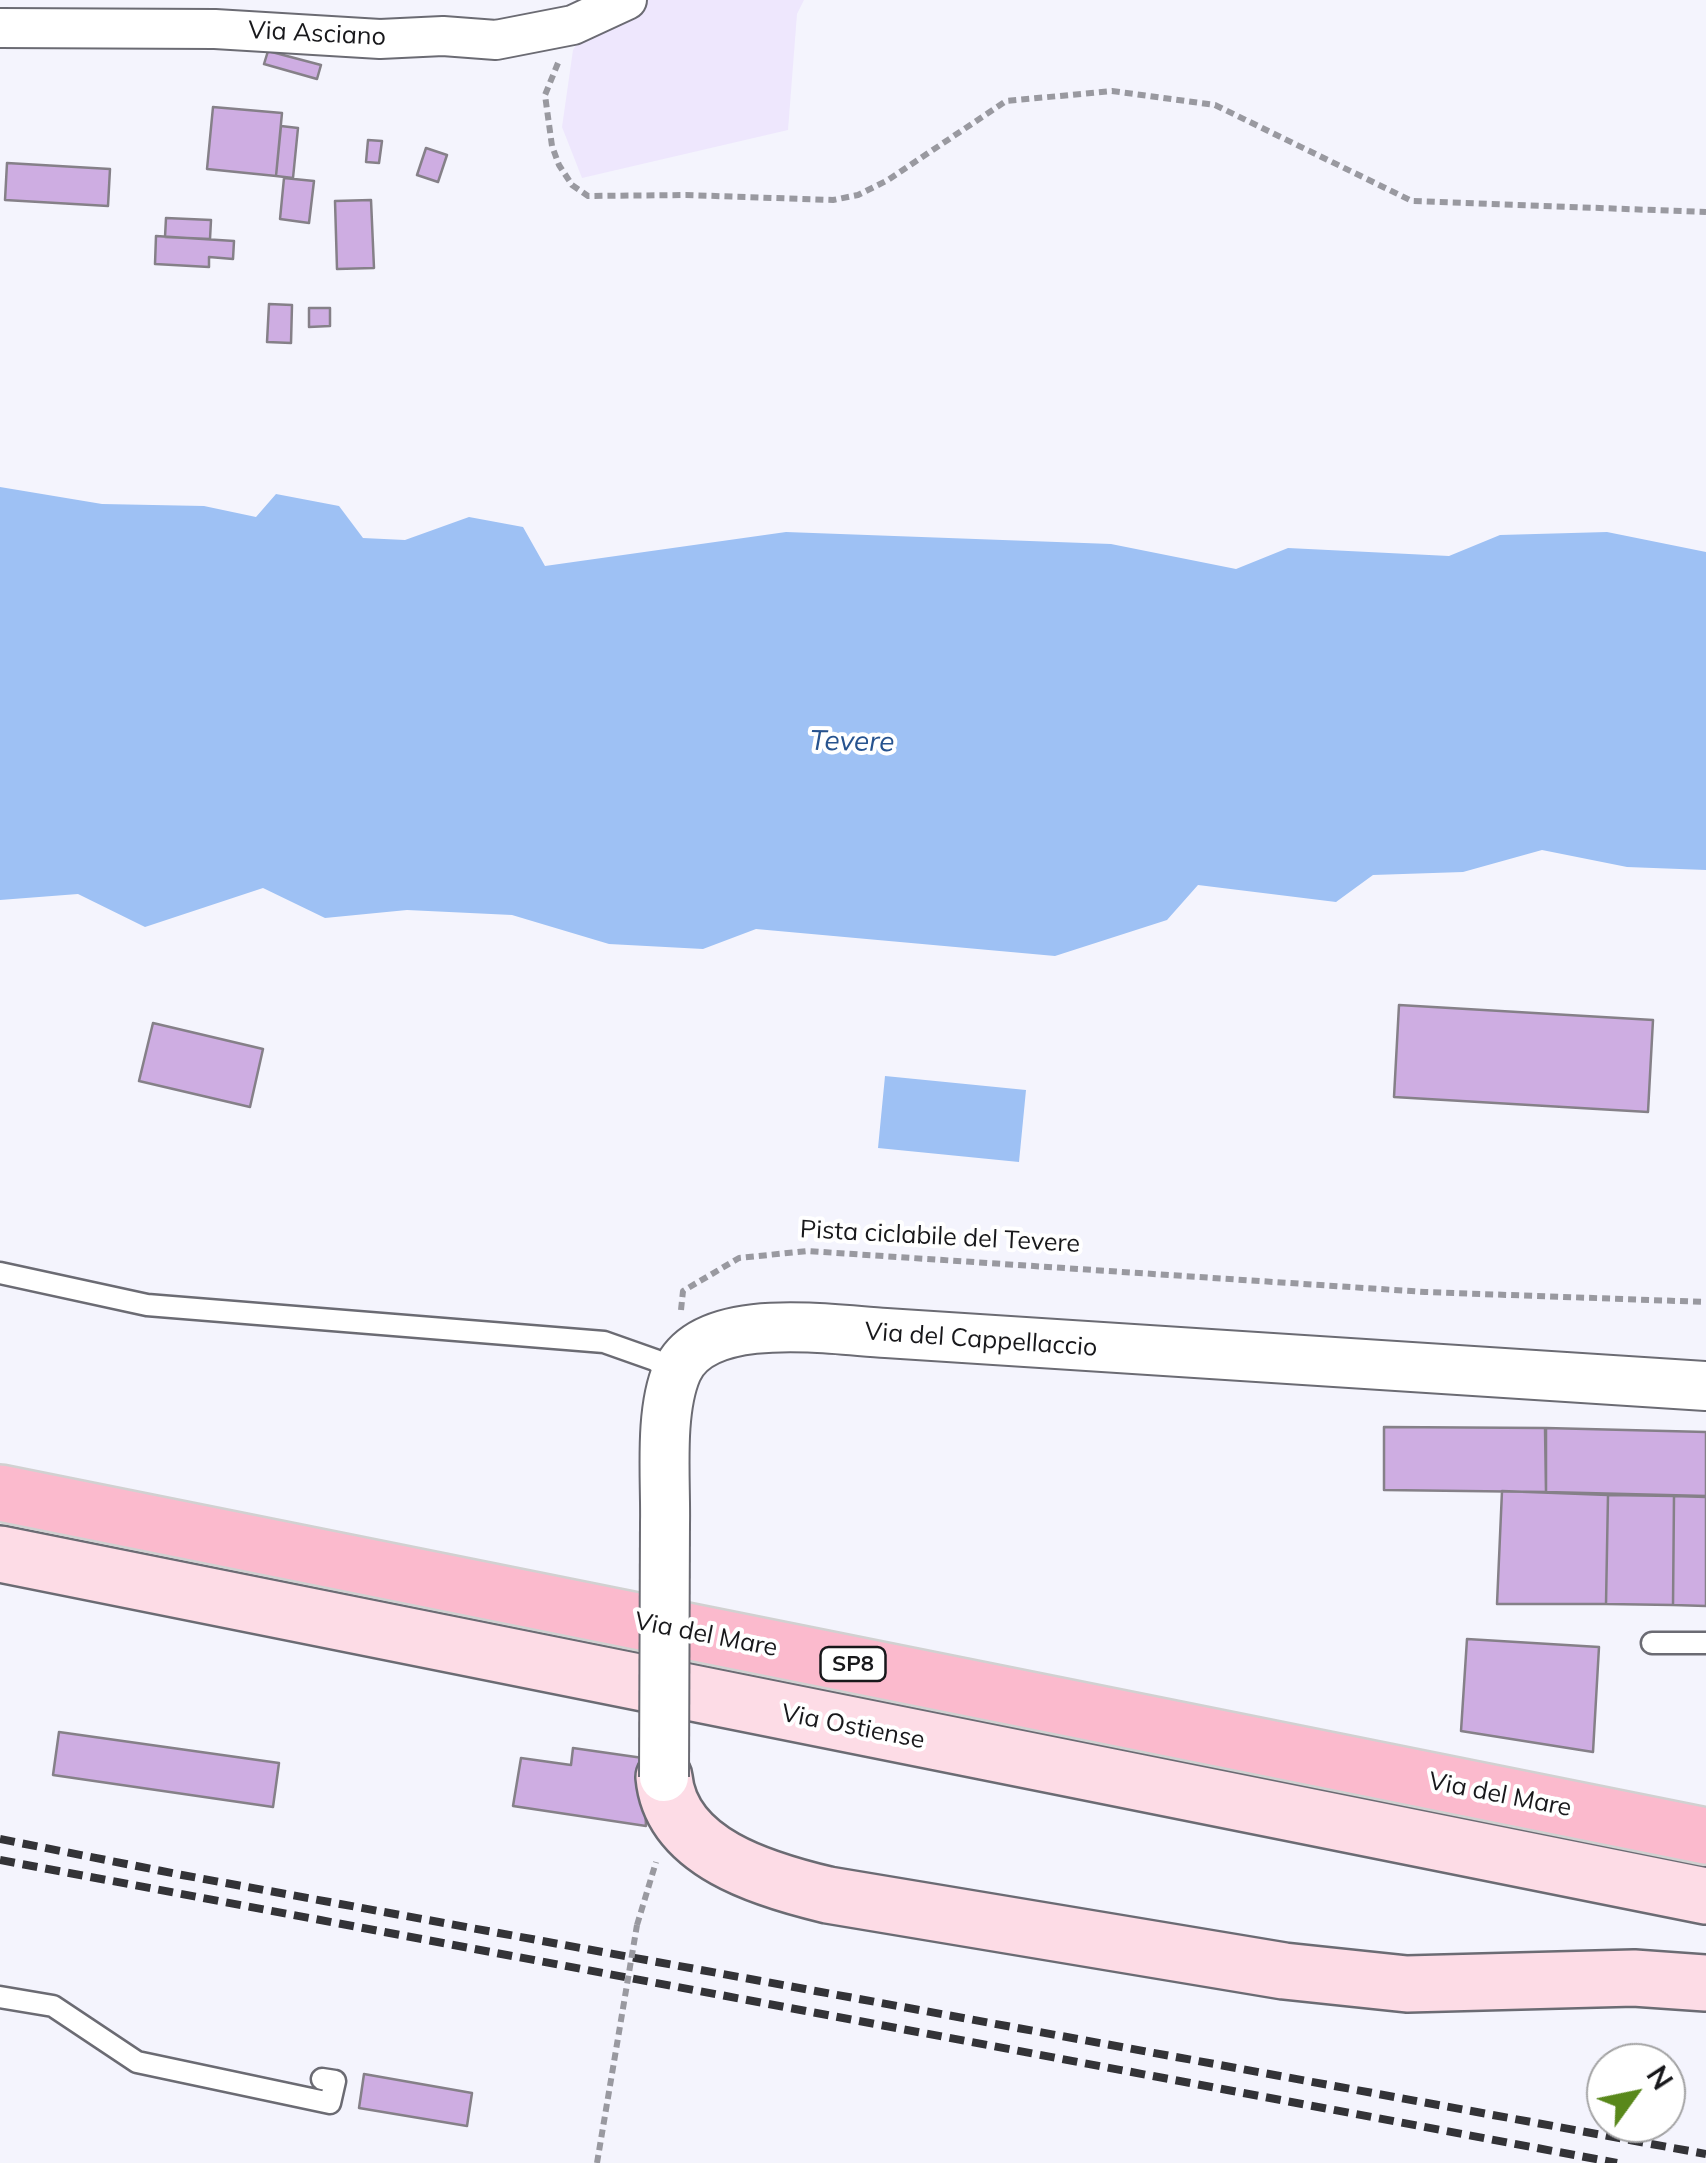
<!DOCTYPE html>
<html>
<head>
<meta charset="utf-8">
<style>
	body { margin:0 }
	#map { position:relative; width:1706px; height:2163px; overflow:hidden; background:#f4f4fd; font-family:Mulish,sans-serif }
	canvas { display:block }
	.north { position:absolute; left:1586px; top:2043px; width:100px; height:100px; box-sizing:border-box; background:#fff; border:2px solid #a3a3a4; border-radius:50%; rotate:57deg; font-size:28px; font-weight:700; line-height:40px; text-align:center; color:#18181b }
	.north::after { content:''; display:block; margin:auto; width:35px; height:45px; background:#59881b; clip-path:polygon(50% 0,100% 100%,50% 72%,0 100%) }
</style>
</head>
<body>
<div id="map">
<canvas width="1706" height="2163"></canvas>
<div class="north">N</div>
</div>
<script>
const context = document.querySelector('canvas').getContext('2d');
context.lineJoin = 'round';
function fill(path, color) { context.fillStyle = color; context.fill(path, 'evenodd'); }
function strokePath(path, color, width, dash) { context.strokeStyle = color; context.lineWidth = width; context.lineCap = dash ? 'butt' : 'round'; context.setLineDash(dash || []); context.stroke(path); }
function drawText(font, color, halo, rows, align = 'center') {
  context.font = font + ' Mulish,sans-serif'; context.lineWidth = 8; context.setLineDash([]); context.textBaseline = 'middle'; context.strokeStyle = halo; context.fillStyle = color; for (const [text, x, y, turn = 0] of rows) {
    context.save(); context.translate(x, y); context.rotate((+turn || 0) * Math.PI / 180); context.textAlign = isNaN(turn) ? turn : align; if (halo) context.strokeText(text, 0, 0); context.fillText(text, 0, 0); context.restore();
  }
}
const industrial = new Path2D(`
	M645 0H804L797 14 788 130 582 178 562 127 573 50 588 25 628 2Z`);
const water = new Path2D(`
	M0 487 102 504 204 506 256 517 276 494 339 506 363 538 405 540 469 517 523 527 545 566 786 532 1111 544 1236 569 1288 548 1449 556 1500 535 1607 532 1706 552V870L1627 867 1542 850 1463 872 1373 875 1336 902 1198 885 1167 920 1055 956 756 929 703 949 609 944 512 915 407 910 325 918 263 888 145 927 78 894 0 900Z
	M885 1076 1026 1090 1019 1162 878 1148Z`);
const building = new Path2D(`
	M268 51 321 65 317 79 264 64Z
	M213 107 282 113 276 176 207 169Z
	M281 126 298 128 293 178 276 176Z
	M368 140 382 141 379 163 366 162Z
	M426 148 447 155 438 182 417 175Z
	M7 163 110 169 108 206 5 200Z
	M284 178 314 181 309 223 280 219Z
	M371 200 374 268 337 269 335 201Z
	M166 218 211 220 210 239 165 237Z
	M156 236 234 241 233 259 209 257V267L155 264Z
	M269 304 292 305 291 343 267 342Z
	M309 308H330V326L309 327Z
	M1399 1005 1653 1020 1648 1112 1394 1097Z
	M153 1023 263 1049 250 1107 139 1081Z
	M1384 1427 1545 1428 1546 1492 1384 1490Z
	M1546 1428 1706 1432V1496L1546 1492Z
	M1502 1491 1608 1495 1606 1604H1497Z
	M1608 1495 1674 1496 1673 1605 1606 1604Z
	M1674 1496 1706 1497V1606L1673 1605Z
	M1467 1639 1599 1647 1593 1752 1461 1731Z
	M59 1732 279 1763 273 1807 53 1775Z
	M573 1748 643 1758 646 1826 513 1806 521 1758 571 1765Z
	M364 2074 472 2093 467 2126 359 2108Z`);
const path = new Path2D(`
	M558 63 545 95 552 146 559 165 572 185 588 196 686 195 833 200 858 195 888 180 1006 101 1112 91 1215 105 1412 201 1706 212
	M681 1310 683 1291 739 1258 807 1251 1425 1292 1706 1302
	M637 1925 656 1862`);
const service = new Path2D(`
	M0 1273 147 1305 604 1342 655 1360 676 1375
	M1652 1643H1706
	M0 1997 53 2006 137 2062 330 2103 335 2081 322 2079`);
const minor = new Path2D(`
	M0 28 215 29 380 39 443 36 496 40 573 25 627 0`);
const tertiary = new Path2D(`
	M665 1524C666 1479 659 1413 677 1371 705 1309 831 1330 886 1333L1706 1386`);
const secondary = new Path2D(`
	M0 1554 1706 1896
	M664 1777C671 1853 765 1880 828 1895L1284 1971 1407 1984 1634 1978 1706 1983`);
const primary = new Path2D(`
	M0 1493 1706 1836`);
const rail = new Path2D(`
	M0 1839 182 1875 1706 2154
	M0 1860 1617 2163`);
const pathBridge = new Path2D(`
	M597 2163 637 1925`);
const tertiaryBridge = new Path2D(`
	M664 1777 665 1524`);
const shields = [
	[853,1664,65]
];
const shieldNames = [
	["SP8",853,1664]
];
const streetNames = [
	["Via Asciano",317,34,3],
	["Pista ciclabile del Tevere",940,1237,3],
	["Via del Cappellaccio",981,1340,4],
	["Via del Mare",706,1635,11],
	["Via Ostiense",853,1727,11],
	["Via del Mare",1500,1795,11]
];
const waterNames = [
	["Tevere",852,742,1]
];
fill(industrial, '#eee7fd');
fill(water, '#9ec1f4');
fill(building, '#ceade2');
strokePath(building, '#858088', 2.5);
strokePath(service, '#6b6b73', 25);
strokePath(minor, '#6b6b73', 42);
strokePath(tertiary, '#6b6b73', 52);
strokePath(secondary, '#6b6b73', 60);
strokePath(primary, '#d1d1d1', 60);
strokePath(path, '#9999a0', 6, [8, 5]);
strokePath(service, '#fff', 20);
strokePath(minor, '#fff', 38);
strokePath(tertiary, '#fff', 48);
strokePath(secondary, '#fddce6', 55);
strokePath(primary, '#fbbacd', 55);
strokePath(rail, '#333337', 8, [15, 8]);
strokePath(tertiaryBridge, '#6b6b73', 52, []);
strokePath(pathBridge, '#9999a0', 6, [8, 5]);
strokePath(tertiaryBridge, '#fff', 48);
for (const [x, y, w] of shields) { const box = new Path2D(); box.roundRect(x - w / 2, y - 17, w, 34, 8); context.fillStyle = '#fff'; context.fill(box); strokePath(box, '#18181b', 2.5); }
drawText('bold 22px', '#18181b', null, shieldNames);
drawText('25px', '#18181b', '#fff', streetNames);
drawText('italic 28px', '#27538f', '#fff', waterNames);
</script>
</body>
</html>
